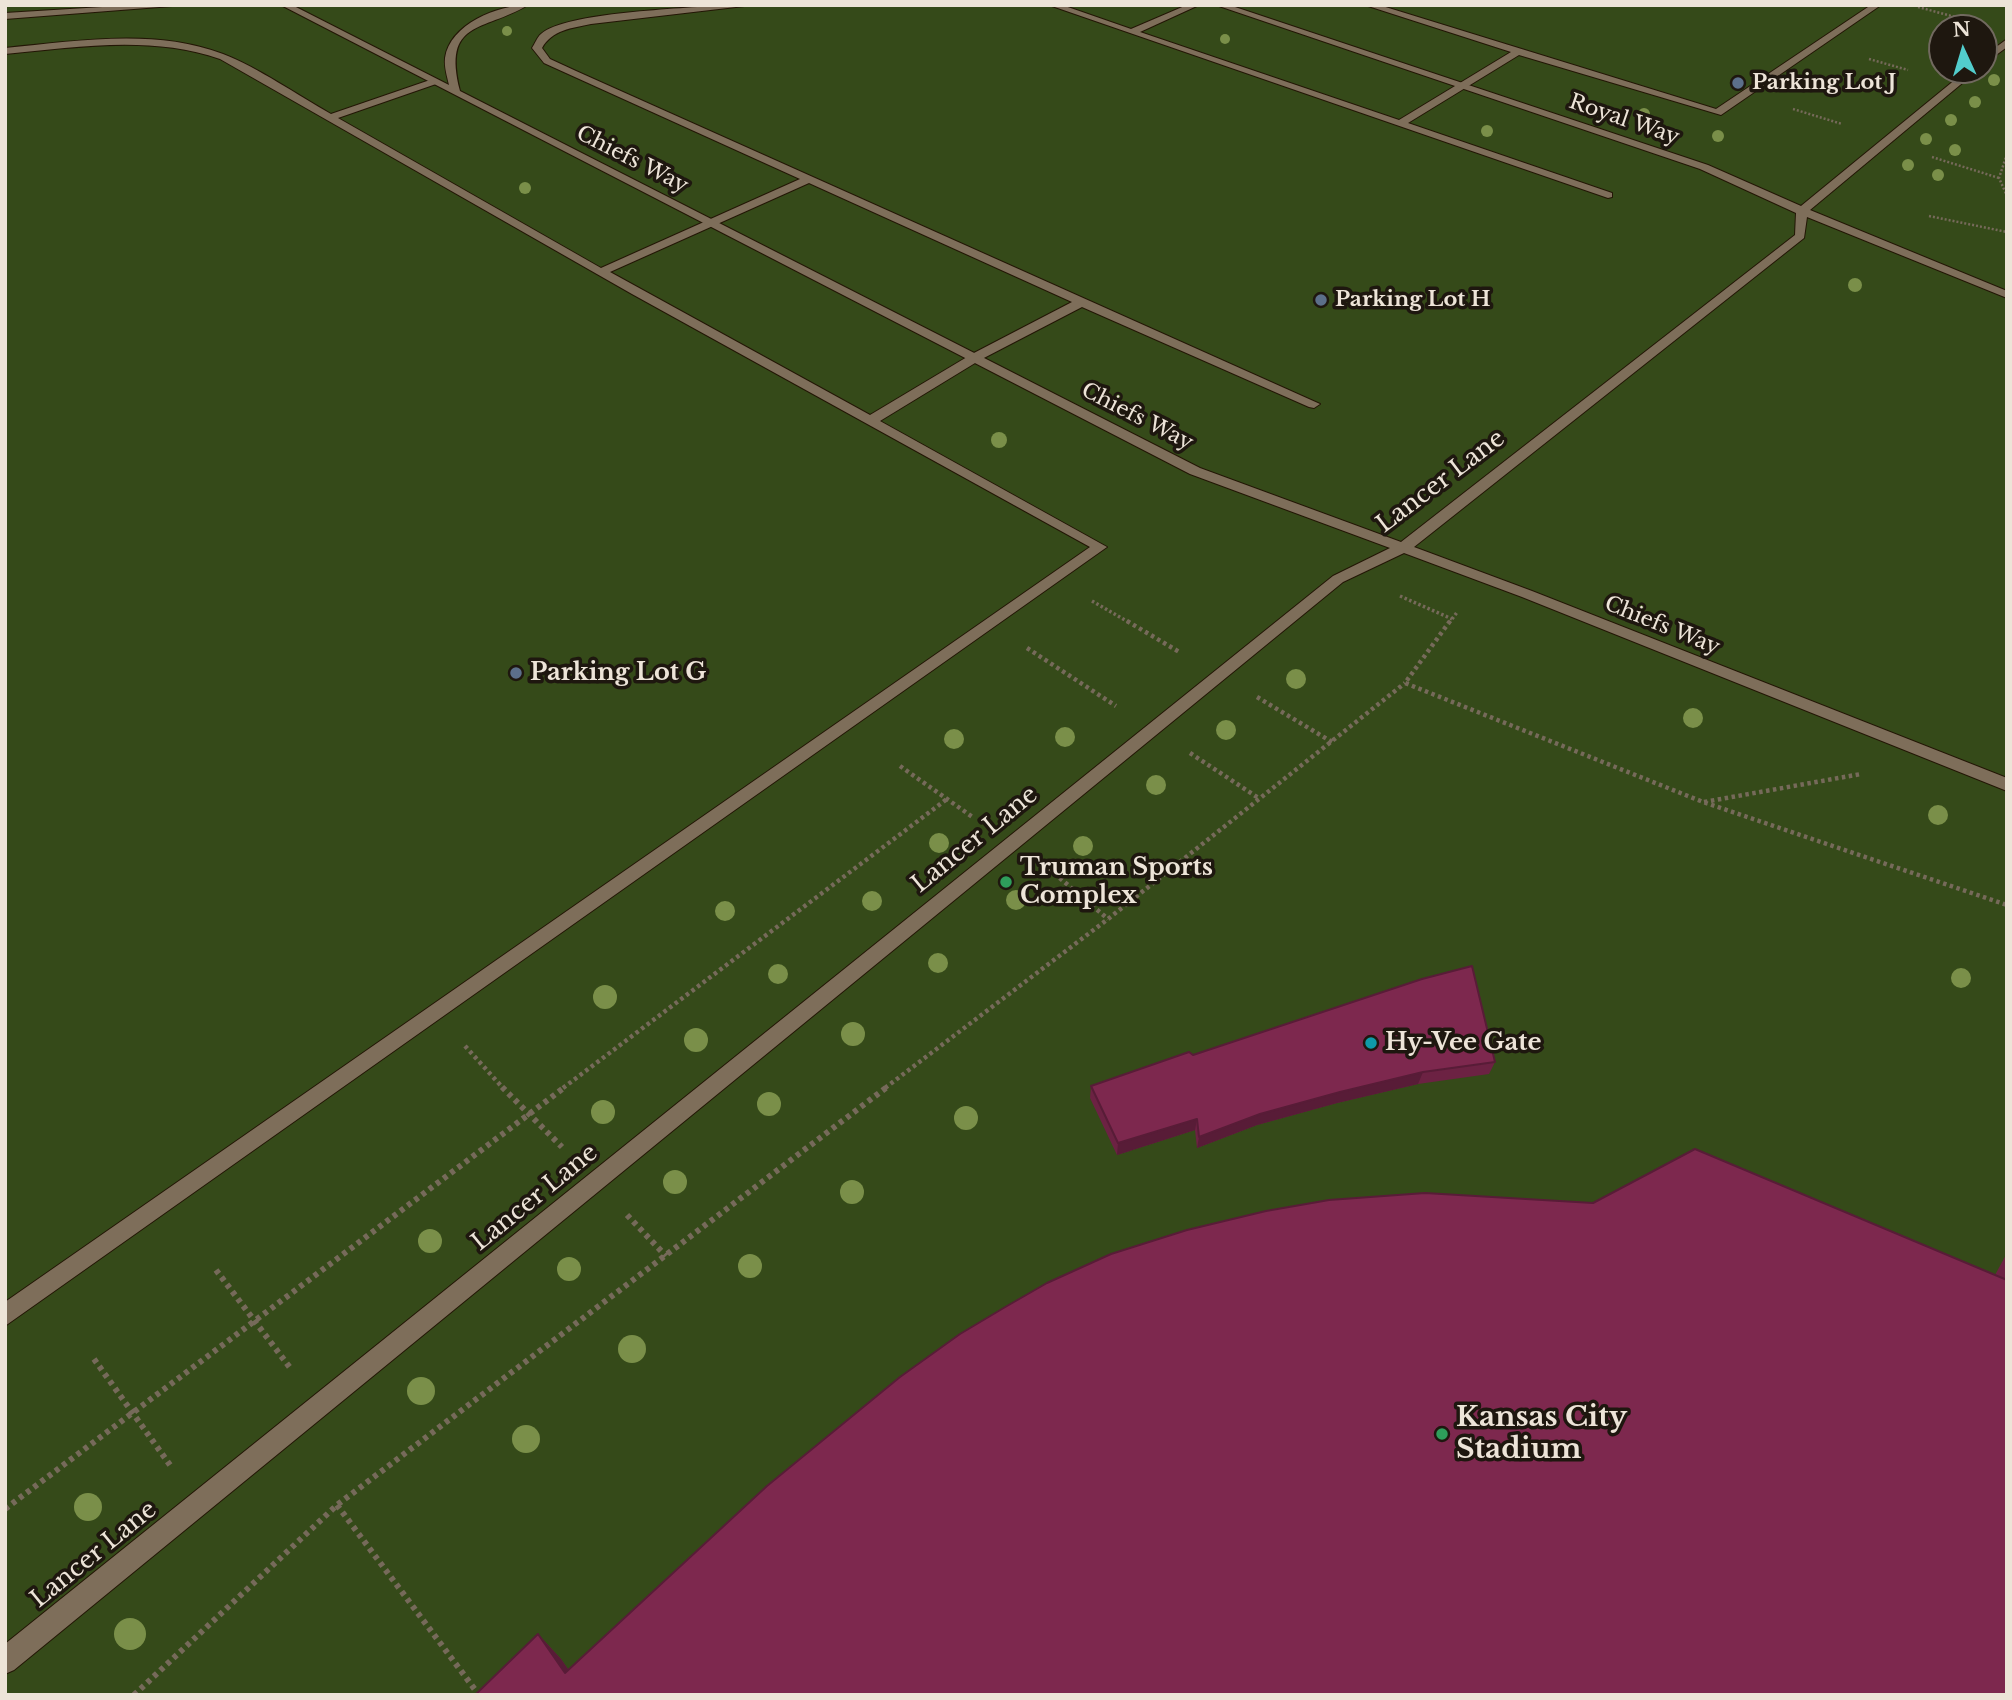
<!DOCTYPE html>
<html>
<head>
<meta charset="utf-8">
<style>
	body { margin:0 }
	#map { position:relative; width:2012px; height:1700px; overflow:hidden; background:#3c2e1c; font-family:"Libre Baskerville",serif }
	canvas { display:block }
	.frame { position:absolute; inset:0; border:7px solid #ede4d8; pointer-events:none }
	.north { position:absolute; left:1928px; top:14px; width:70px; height:70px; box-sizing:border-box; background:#1e170f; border:2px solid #71695f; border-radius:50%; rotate:356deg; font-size:19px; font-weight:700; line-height:28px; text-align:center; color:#ede4d8 }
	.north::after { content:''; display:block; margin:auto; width:24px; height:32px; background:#52cdcc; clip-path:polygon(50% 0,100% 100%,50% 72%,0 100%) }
</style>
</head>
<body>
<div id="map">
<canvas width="2012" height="1700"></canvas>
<div class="frame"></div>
<div class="north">N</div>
</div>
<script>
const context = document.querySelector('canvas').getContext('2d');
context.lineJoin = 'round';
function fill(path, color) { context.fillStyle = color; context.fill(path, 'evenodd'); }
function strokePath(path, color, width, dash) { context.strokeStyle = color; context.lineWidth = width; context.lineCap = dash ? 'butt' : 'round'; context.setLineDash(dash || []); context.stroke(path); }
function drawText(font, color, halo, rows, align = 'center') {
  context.font = font + ' "Libre Baskerville",serif'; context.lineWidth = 7; context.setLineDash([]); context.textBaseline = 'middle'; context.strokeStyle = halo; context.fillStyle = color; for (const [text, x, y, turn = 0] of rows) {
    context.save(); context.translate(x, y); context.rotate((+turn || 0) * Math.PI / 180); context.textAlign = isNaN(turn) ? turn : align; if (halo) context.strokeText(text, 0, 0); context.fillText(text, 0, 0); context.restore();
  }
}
const green = new Path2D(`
	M5 5H2007V1695H5ZM1942 28H1984V70H1942Z`);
const pathFar3 = new Path2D(`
	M1918 7 1970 21
	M1869 59 1908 70
	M1793 109 1842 124
	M2007 154 1999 178 2007 196
	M1932 157 1999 178
	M1929 216 2007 232`);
const pathFar2 = new Path2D(`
	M1400 596 1452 619
	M1092 601 1130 623
	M1449 623 1458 611`);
const pathFar1 = new Path2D(`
	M1127 621 1181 653
	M1450 621 1405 683 1703 802 2007 905
	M1027 648 1116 706
	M1257 697 1332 742
	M1190 753 1260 799
	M900 766 974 818
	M1704 802 1861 774
	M1049 869 1108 919
	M465 1046 503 1088
	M563 1088 947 799
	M885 1088 1108 919 1405 683`);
const path = new Path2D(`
	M502 1087 562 1147
	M627 1215 666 1256
	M216 1270 291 1369
	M94 1359 170 1465
	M337 1505 479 1695
	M5 1509 565 1087
	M134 1695 337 1505 887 1087`);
const service = new Path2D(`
	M720 5H753L591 24C572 28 552 30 542 48L550 59 576 71 1320 404 1314 408 1309 407 1082 307 980 360 880 421 1107 547 5 1326V1302L1090 547 632 294 220 59C151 35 76 47 5 54V48C76 41 155 28 223 54 259 68 297 95 331 114L430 80H436V84L338 118 601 268 800 179 544 63 532 48C535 44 537 37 541 34 566 12 683 9 720 5ZM809 183 1072 302 972 354 870 415 610 272Z
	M1049 5H1062L1131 29 1187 5H1199L1140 32 1399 120 1511 52 1365 5H1379L1716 109 1871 5H1881L1721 115 1519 55 1408 123 1612 193V197L1608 198Z`);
const minor = new Path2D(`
	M135 5H185L5 19V13Z
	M281 5H292L449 85C447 76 444 67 445 58 450 24 498 5 528 5 483 32 442 20 460 91L1200 468 1401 542 1795 235 1796 213 1700 169 1216 5H1229L1708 165 1801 206 1967 70H1978L1810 210 2007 291V298L1807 217 1804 238 1414 547 1532 591 2007 778V791L1522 597 1404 553 1343 582 14 1670 5 1674V1644L1333 576 1390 548 1190 474Z
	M2007 39V47L1984 64V56Z`);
const trees = [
	[507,31,5],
	[1225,39,5],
	[1994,80,6],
	[1975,102,6],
	[1644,114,6],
	[1951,120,6],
	[1487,131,6],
	[1718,136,6],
	[1926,139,6],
	[1955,150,6],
	[1908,165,6],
	[1938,175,6],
	[525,188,6],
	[1855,285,7],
	[999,440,8],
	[1296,679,10],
	[1693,718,10],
	[1226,730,10],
	[1065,737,10],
	[954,739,10],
	[1156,785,10],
	[1938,815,10],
	[939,843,10],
	[1083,846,10],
	[1016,900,10],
	[872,901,10],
	[725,911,10],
	[938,963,10],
	[778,974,10],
	[1961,978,10],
	[605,997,12],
	[853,1034,12],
	[696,1040,12],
	[769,1104,12],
	[603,1112,12],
	[966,1118,12],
	[675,1182,12],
	[852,1192,12],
	[430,1241,12],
	[750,1266,12],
	[569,1269,12],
	[632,1349,14],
	[421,1391,14],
	[526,1439,14],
	[88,1507,14],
	[130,1634,16]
];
const wall = new Path2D(`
	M1193 1055 1495 1062 1489 1074 1418 1084 1337 1103 1257 1125 1197 1148 1195 1130 1117 1155 1090 1098 1091 1086Z
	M2007 1253V1695H475L538 1634 561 1659 568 1669 1995 1275Z`);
const shadedWall = new Path2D(`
	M1423 1072 1418 1084 1337 1103 1257 1125 1197 1148 1199 1137 1260 1114 1340 1092Z
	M1197 1119 1195 1130 1117 1155 1118 1143Z
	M538 1634 561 1659 586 1695 565 1673Z`);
const building = new Path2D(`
	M1472 966 1495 1062 1423 1072 1340 1092 1260 1114 1199 1137 1197 1119 1118 1143 1091 1086 1189 1052 1193 1055 1422 979Z
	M1695 1149 2007 1280V1695H475L538 1634 565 1673 767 1486 900 1377 960 1334 1007 1306 1047 1283 1111 1254 1187 1230 1266 1211 1329 1200 1425 1193 1593 1203Z`);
const markers = [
	[1738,83,7,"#5c6f8a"],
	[1321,300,7,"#5c6f8a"],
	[516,673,7,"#5c6f8a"],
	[1006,882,7,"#2e9e5b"],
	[1371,1043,7,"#0f9aa8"],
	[1442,1434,7,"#2e9e5b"]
];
const farPoinames = [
	["Parking Lot J",1752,83],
	["Parking Lot H",1335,300]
];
const farStreetnames = [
	["Royal Way",1624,120,19],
	["Chiefs Way",632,160,27],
	["Chiefs Way",1137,417,27],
	["Chiefs Way",1662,626,22]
];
const streetNames = [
	["Lancer Lane",1441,482,-37],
	["Lancer Lane",975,840,-39],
	["Lancer Lane",535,1198,-39],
	["Lancer Lane",94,1555,-39]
];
const poiNames = [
	["Parking Lot G",530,673],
	["Truman Sports",1020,868],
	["Complex",1020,896],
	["Hy-Vee Gate",1385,1043]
];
const nearPoinames = [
	["Kansas City",1456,1418],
	["Stadium",1456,1450]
];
fill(green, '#354a19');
strokePath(service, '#231605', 2);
strokePath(minor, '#231605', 2);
strokePath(pathFar3, '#766a5a', 2.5, [2, 2]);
strokePath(pathFar2, '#766a5a', 3.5, [2.5, 2.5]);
strokePath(pathFar1, '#766a5a', 4.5, [3.5, 3.5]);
strokePath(path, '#766a5a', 6, [4.5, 4.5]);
fill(service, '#7e6e5a');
fill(minor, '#7e6e5a');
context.fillStyle = '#7a8f49';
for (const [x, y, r] of trees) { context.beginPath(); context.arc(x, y, r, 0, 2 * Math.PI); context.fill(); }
fill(wall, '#6c2243');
fill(shadedWall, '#581c37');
fill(building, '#7d284e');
strokePath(building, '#581c37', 2);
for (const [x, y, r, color] of markers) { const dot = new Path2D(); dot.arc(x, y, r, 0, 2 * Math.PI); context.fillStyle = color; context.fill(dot); strokePath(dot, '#1e170f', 2.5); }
drawText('bold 21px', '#ede4d8', '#1e170f', farPoinames, 'left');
drawText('21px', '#ede4d8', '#1e170f', farStreetnames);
drawText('24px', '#ede4d8', '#1e170f', streetNames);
drawText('bold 24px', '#ede4d8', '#1e170f', poiNames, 'left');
drawText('bold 28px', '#ede4d8', '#1e170f', nearPoinames, 'left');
</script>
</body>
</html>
